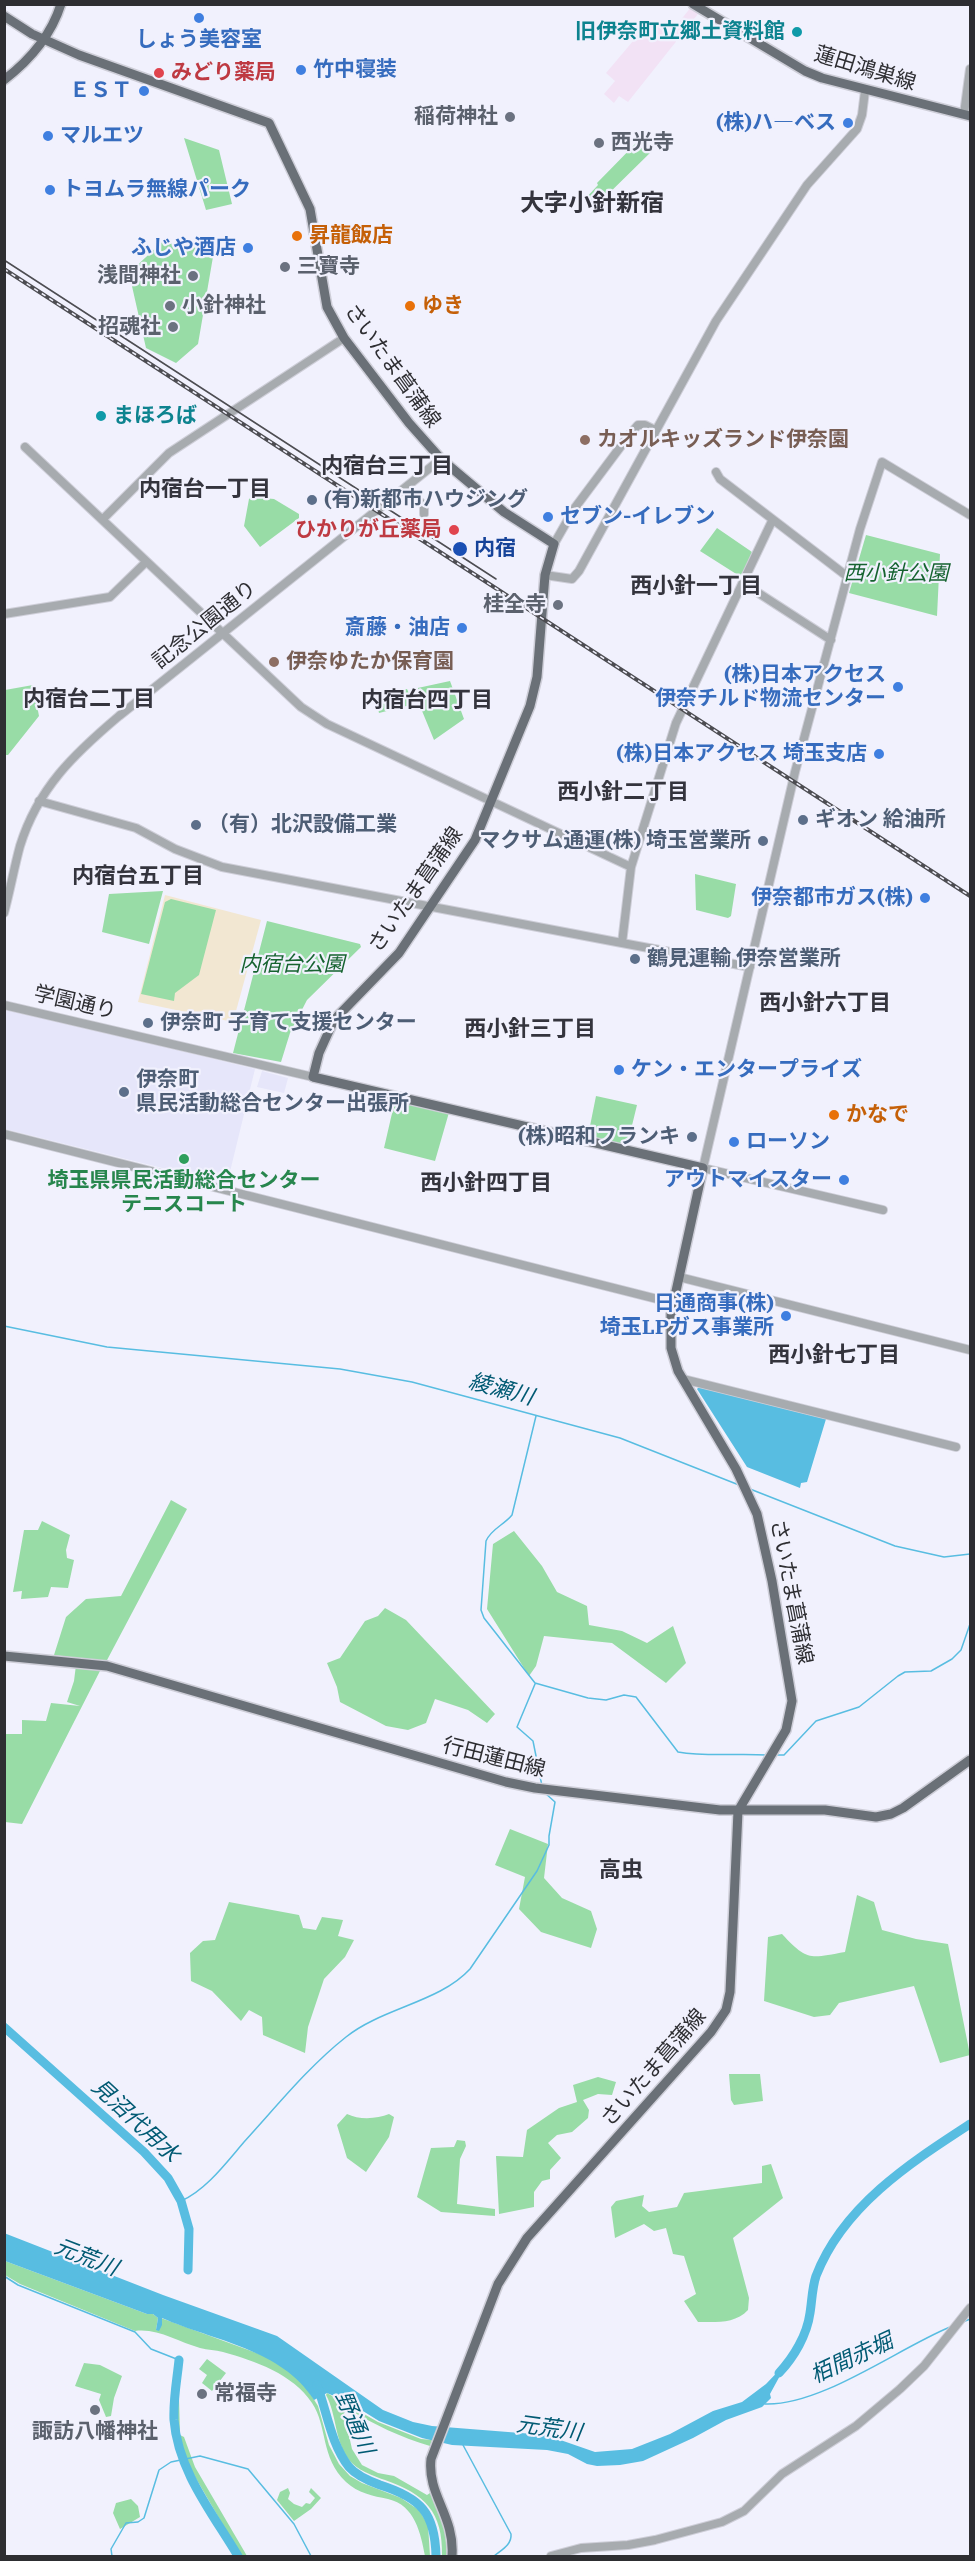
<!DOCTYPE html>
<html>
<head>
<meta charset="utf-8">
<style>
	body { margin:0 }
	#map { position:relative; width:975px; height:2561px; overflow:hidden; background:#f1f1fd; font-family:"IBM Plex Serif",serif }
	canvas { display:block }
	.frame { position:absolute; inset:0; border:6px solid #2e2e32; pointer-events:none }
</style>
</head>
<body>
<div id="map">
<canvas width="975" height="2561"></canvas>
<div class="frame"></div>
</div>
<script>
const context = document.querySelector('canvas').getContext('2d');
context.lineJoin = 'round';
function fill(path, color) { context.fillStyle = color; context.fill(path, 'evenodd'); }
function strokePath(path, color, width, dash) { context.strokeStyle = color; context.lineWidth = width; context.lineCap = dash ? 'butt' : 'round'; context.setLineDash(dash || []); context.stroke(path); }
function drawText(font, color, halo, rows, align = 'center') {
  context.font = font + ' "IBM Plex Serif","Noto Sans JP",serif'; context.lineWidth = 4.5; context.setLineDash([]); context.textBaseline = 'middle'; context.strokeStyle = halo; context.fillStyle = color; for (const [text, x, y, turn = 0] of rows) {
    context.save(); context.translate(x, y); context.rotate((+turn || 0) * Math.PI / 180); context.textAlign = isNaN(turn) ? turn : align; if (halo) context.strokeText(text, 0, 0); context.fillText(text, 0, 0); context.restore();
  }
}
const built = new Path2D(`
	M5 1008 255 1069 227 1184 5 1129Z
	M262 1071 288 1078 284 1093 257 1087Z`);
const industrial = new Path2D(`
	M691 7 698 14 628 102 619 96 614 103 604 94 615 81 606 73 650 21 669 35Z`);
const education = new Path2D(`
	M165 895 261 920 233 1022 138 1002Z`);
const green = new Path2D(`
	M643 136 654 149 594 208 585 199 598 185 597 183Z
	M184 138 219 150 232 204 206 210Z
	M162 242 214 251 198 344 176 363 146 348 129 273Z
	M252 497 274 499 299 514V518L260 547 244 526 249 499Z
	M717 528 752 552 741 577 700 551Z
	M866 535 940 554 937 616 849 593Z
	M450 681 464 719 434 740 413 689Z
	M33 685 39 716 8 755H5V690Z
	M407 689 414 704 379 713 376 702 372 703 369 694Z
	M695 874 736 884 731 916 728 918 696 910Z
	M163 891 149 944 102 932 109 894Z
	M171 899 216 910 199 975 175 993 174 1001 141 994 165 902Z
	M267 921 360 944 361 947 307 1000 290 1033 281 1062 233 1053Z
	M396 1096 450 1109 435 1161 384 1148Z
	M596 1096 637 1105 626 1150 587 1141Z
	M171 1500 187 1509 106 1662 54 1655 66 1617 86 1599 121 1596Z
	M42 1521 70 1535 66 1550 67 1558 74 1560 68 1588 51 1587 48 1597 21 1599 22 1591 13 1592 24 1530H38Z
	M514 1531 542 1566 557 1592 587 1606 589 1625 622 1631 647 1643 673 1626 686 1663 666 1683 612 1643 544 1636 536 1666 529 1676 487 1609 493 1544Z
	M385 1608 406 1620 495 1714 487 1723 468 1710 435 1699 426 1723 408 1730 386 1726 340 1702 337 1687 327 1663 340 1658 365 1621 378 1616Z
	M76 1665 101 1669 22 1824 5 1822 4 1734H22V1720L46 1721 51 1703 80 1706 67 1702 74 1681Z
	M510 1829 548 1844 544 1878 562 1898 591 1911 597 1929 591 1948 541 1932 519 1909 525 1877 495 1865Z
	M857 1895 874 1902 882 1930 916 1939 948 1944 970 2055 940 2063 914 1986 839 2003 830 2015 814 2017 764 2001 768 1937 782 1934C808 1962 810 1958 845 1952Z
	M229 1902 299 1915 303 1928 316 1930 322 1917 343 1920 338 1936 354 1940 345 1957 324 1979 308 2027 305 2053 263 2035 262 2017 249 2010 241 2021 212 1991 191 1981 190 1953 203 1941 215 1940Z
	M729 2074H760L763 2101 734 2105 731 2100Z
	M598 2077 616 2082 612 2095 598 2094 583 2100 589 2110 588 2118 572 2132 557 2135 548 2143 561 2158 550 2170V2179L542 2181 534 2192V2207L499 2214 496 2156 523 2157 527 2130 559 2108 577 2102 573 2085Z
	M347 2114C359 2120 377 2119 389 2114L394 2117 389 2137 366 2172 347 2158 337 2125Z
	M457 2140 465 2141 466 2146 460 2159 457 2204 495 2209V2216L441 2212 417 2197 431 2148 454 2147Z
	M771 2164 783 2198 733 2238 749 2298 748 2310C735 2324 716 2322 698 2322L684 2301 696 2294 684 2256 673 2254 666 2228 654 2231 644 2224 615 2238 611 2207 616 2201 644 2195 642 2206 649 2212 677 2207 684 2193 762 2183V2166Z
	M5 2261 147 2314H153L158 2318 156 2330 162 2323 161 2318 273 2359 303 2382 318 2406 329 2445 339 2464 350 2476 362 2483 401 2498 419 2510 428 2525 430 2556H425C421 2534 415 2505 388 2499 373 2496 358 2493 346 2482 320 2457 328 2427 312 2403 293 2374 255 2361 223 2352 215 2350 208 2350 200 2348 178 2342 158 2328 135 2331L20 2284 5 2275Z
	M207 2359 226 2373 212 2391 202 2383 207 2375 199 2369Z
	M84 2363 100 2365 122 2376 114 2398 111 2416 106 2417 99 2400 101 2394 75 2386Z
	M327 2393 378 2422 421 2439 432 2440 430 2446C400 2437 375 2425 348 2409L344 2413 352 2449 362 2465 378 2473 394 2476 427 2495 430 2493 445 2529 447 2556H442C443 2512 425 2494 385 2480 373 2476 357 2470 349 2460 334 2440 337 2415 326 2395Z
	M177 2398H179L180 2435 184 2437 195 2467 247 2556H241L187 2463 177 2423Z
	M288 2488 290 2493 288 2499 294 2504 302 2507 306 2503 310 2504 315 2498 309 2492 311 2488 321 2498 311 2509 294 2521 277 2500 280 2492Z
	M131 2499 138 2506 140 2517 120 2529 113 2513 116 2503Z`);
const water = new Path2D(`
	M699 1387 826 1419 807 1482 801 1483 800 1488 747 1467 697 1389Z
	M4 2233 163 2295 277 2336 383 2410 413 2422 432 2426 546 2435 595 2452 632 2449 670 2434 713 2411 742 2402 766 2384 788 2361 770 2394 771 2398 762 2407 726 2420 693 2438 643 2461 620 2465 597 2466 587 2464 568 2454 547 2450 452 2445 422 2438 379 2421 350 2403 327 2393 314 2400C282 2349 214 2341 162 2318V2325L159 2331 156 2330 158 2318 153 2314H147L5 2261Z`);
const stream = new Path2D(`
	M4 1326 107 1347 340 1369 412 1382 620 1438 739 1485
	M536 1416 512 1515C504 1525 491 1529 486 1541L481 1610 484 1618 535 1683 588 1698 606 1700 624 1695 636 1697 678 1752C707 1757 737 1753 767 1755
	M750 1489 895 1546 944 1557 970 1554
	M535 1684 517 1727 533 1741 542 1786
	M774 1755H784L816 1721 859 1707 898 1676 905 1672 931 1671 952 1659 961 1650 970 1624
	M181 2201C206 2190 226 2163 244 2142 277 2106 308 2067 346 2037 382 2008 440 2002 470 1969L537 1871 549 1845V1836L555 1802 545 1793
	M4 2276 18 2285 135 2332 151 2349 179 2360
	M963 2322 970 2319
	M765 2404C821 2406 897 2349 950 2327
	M463 2445 511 2534C512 2545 501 2550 494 2556
	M112 2556 111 2549 126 2523 138 2522 144 2518 159 2470 171 2462 200 2456 248 2469 294 2524 311 2556`);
const canal = new Path2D(`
	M4 2027 144 2152 168 2178 181 2201 189 2229 188 2270`);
const river = new Path2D(`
	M4 2027 144 2152 168 2178 181 2201 189 2229 188 2270
	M179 2360C177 2380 173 2400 174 2420 178 2471 213 2514 238 2556
	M779 2373C794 2357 807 2335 810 2313 812 2301 812 2288 816 2276 843 2206 910 2163 970 2124
	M317 2385C327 2412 331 2444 349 2467 356 2475 369 2481 380 2485 421 2498 435 2513 436 2556`);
const minor = new Path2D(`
	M964 114 970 69
	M25 447 301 707 327 724 631 867 622 943 750 967
	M716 472 720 479 848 577
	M404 490 424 505V514
	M103 519 169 453 344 338
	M554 544 574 509 630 434 638 425H645L655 430
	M545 575 572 579 579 571 716 321 807 185 857 129 862 115 865 91
	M743 583 831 640
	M4 614 110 597 146 562
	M39 801 136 828 175 849 222 867 622 943
	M631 867 676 723 772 521
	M4 913C10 891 14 868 20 846 38 788 74 754 119 716L441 459
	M4 1005 313 1077
	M4 1134 673 1303
	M883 1210 703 1168 795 772 860 529 882 462 970 515
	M679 1277 970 1350
	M683 1379 956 1447
	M551 2556 581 2548 628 2545 655 2540 722 2522 744 2511 782 2474 856 2426 900 2389 924 2366 970 2308`);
const major = new Path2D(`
	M693 4 805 71 822 78 970 116
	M4 16 32 34 79 55 269 123 310 209 327 307 344 338 409 423 441 459 504 512 554 544 545 575 537 677 530 706 475 840 399 953 334 1020 319 1053 313 1077 703 1168 671 1314V1348L678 1371 736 1469 757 1514 772 1581 792 1701 786 1730 738 1811 730 1992 726 2010 711 2032 527 2238 498 2284 431 2459C427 2495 455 2516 452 2556
	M4 80C30 60 51 36 61 4
	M4 1656 107 1666 506 1782 535 1788 720 1810H825L876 1817 891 1814 903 1808 970 1760`);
const tram = new Path2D(`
	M4 260 496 579`);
const rail = new Path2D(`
	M4 269 970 896`);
const markers = [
	[199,18,6,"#3f7fe0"],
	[797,32,6,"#0f9aa8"],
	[301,70,6,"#3f7fe0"],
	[159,73,6,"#e0444e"],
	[144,91,6,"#3f7fe0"],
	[510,117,6,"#6b7280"],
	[848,123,6,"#3f7fe0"],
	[48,136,6,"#3f7fe0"],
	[599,143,6,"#6b7280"],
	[50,190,6,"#3f7fe0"],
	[297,236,6,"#e8710a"],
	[248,248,6,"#3f7fe0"],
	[285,267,6,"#6b7280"],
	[193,276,6,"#6b7280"],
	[170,306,6,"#6b7280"],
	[410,306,6,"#e8710a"],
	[173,327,6,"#6b7280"],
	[101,416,6,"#0f9aa8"],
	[585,440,6,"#8d6e63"],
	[312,500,6,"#5c6f8a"],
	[548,517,6,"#3f7fe0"],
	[454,530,6,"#e0444e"],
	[460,549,8,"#1a4fb4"],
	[558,605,6,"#6b7280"],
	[462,628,6,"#3f7fe0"],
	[274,662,6,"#8d6e63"],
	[898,687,6,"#3f7fe0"],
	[879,754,6,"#3f7fe0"],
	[803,820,6,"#5c6f8a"],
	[196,825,6,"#5c6f8a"],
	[763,841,6,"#5c6f8a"],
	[925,898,6,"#3f7fe0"],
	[635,959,6,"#5c6f8a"],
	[148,1023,6,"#5c6f8a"],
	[619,1070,6,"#3f7fe0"],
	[124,1092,6,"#5c6f8a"],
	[834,1115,6,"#e8710a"],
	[692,1137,6,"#5c6f8a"],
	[734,1142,6,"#3f7fe0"],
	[184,1159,6,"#2e9e5b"],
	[844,1180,6,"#3f7fe0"],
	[786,1316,6,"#3f7fe0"],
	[202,2394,6,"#6b7280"],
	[95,2410,6,"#6b7280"]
];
const cultureNames = [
	["旧伊奈町立郷土資料館",785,32],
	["まほろば",113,416,"left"]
];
const shopNames = [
	["しょう美容室",199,40,"center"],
	["竹中寝装",313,70,"left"],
	["ＥＳＴ",132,91],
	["(株)ハ―ベス",836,123],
	["マルエツ",60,136,"left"],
	["トヨムラ無線パーク",62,190,"left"],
	["ふじや酒店",236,248],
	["セブン-イレブン",560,517,"left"],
	["斎藤・油店",450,628],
	["(株)日本アクセス",886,675],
	["伊奈チルド物流センター",886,699],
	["(株)日本アクセス 埼玉支店",867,754],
	["伊奈都市ガス(株)",913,898],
	["ケン・エンタープライズ",631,1070,"left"],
	["ローソン",746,1142,"left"],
	["アウトマイスター",832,1180],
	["日通商事(株)",774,1304],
	["埼玉LPガス事業所",774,1328]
];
const streetNames = [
	["蓮田鴻巣線",865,69,17],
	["さいたま菖蒲線",392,366,54],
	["記念公園通り",205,625,-39],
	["さいたま菖蒲線",416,890,-55],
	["学園通り",75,1003,13],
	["さいたま菖蒲線",791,1592,79],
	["行田蓮田線",494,1758,14],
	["さいたま菖蒲線",654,2068,-49]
];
const healthNames = [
	["みどり薬局",171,73],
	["ひかりが丘薬局",442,530,"right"]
];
const worshipNames = [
	["稲荷神社",498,117],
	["西光寺",611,143,"left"],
	["三寶寺",297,267,"left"],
	["浅間神社",181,276],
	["小針神社",182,306,"left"],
	["招魂社",161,327],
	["桂全寺",546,605],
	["常福寺",214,2394,"left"],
	["諏訪八幡神社",95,2432,"center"]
];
const foodNames = [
	["昇龍飯店",309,236],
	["ゆき",422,306],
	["かなで",846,1115]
];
const educationNames = [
	["カオルキッズランド伊奈園",597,440],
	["伊奈ゆたか保育園",286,662]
];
const serviceNames = [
	["(有)新都市ハウジング",324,500],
	["ギオン 給油所",815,820],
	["（有）北沢設備工業",208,825],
	["マクサム通運(株) 埼玉営業所",751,841,"right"],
	["鶴見運輸 伊奈営業所",647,959],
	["伊奈町 子育て支援センター",160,1023],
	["伊奈町",136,1080],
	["県民活動総合センター出張所",136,1104],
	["(株)昭和フランキ",680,1137,"right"]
];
const transitNames = [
	["内宿",474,549]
];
const parkNames = [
	["西小針公園",896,574],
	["内宿台公園",292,965]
];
const leisureNames = [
	["埼玉県県民活動総合センター",184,1181],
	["テニスコート",184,1205]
];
const neighbourhoodNames = [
	["内宿台三丁目",387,467],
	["内宿台一丁目",205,490],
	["西小針一丁目",696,587],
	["内宿台二丁目",89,700],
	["内宿台四丁目",427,701],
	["西小針二丁目",623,793],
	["内宿台五丁目",138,877],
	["西小針六丁目",825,1004],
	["西小針三丁目",530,1030],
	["西小針四丁目",486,1184],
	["西小針七丁目",834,1356],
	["高虫",621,1871]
];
const waterNames = [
	["綾瀬川",501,1390,15],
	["見沼代用水",135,2121,43],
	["元荒川",86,2258,21],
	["栢間赤堀",852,2359,-25],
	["野通川",354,2423,67],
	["元荒川",549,2429,8]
];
const quarterNames = [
	["大字小針新宿",592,204]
];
fill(built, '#e6e6fa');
fill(industrial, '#f2e2f5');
fill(education, '#f2e7d2');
fill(green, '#98dca6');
fill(water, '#58bde1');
strokePath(stream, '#58bde1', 1.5);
strokePath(canal, '#58bde1', 5);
strokePath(river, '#58bde1', 9);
strokePath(minor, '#ceced8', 10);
strokePath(major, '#ceced8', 12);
strokePath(minor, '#a7abaf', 8);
strokePath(major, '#6a7077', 9);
strokePath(tram, '#4d4d52', 1.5);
strokePath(rail, '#4d4d52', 4);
strokePath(rail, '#f1f1fd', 1.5, [4.5]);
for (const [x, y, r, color] of markers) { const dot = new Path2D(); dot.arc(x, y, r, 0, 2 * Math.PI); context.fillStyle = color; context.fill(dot); strokePath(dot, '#f1f1fd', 2); }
drawText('bold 21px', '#0d838f', '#f1f1fd', cultureNames, 'right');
drawText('bold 21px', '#366cbe', '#f1f1fd', shopNames, 'right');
drawText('21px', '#2e2e32', '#f1f1fd', streetNames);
drawText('bold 21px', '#be3a42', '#f1f1fd', healthNames, 'left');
drawText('bold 21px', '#5b616d', '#f1f1fd', worshipNames, 'right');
drawText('bold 21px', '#c56008', '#f1f1fd', foodNames, 'left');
drawText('bold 21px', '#785e54', '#f1f1fd', educationNames, 'left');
drawText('bold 21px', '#4e5e75', '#f1f1fd', serviceNames, 'left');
drawText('bold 21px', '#164399', '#f1f1fd', transitNames, 'left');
drawText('italic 21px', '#166330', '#f1f1fd', parkNames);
drawText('bold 21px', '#27864d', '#f1f1fd', leisureNames);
drawText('bold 22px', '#34343d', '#f1f1fd', neighbourhoodNames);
drawText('italic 22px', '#015a73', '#f1f1fd', waterNames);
drawText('bold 24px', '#34343d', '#f1f1fd', quarterNames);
</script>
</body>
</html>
